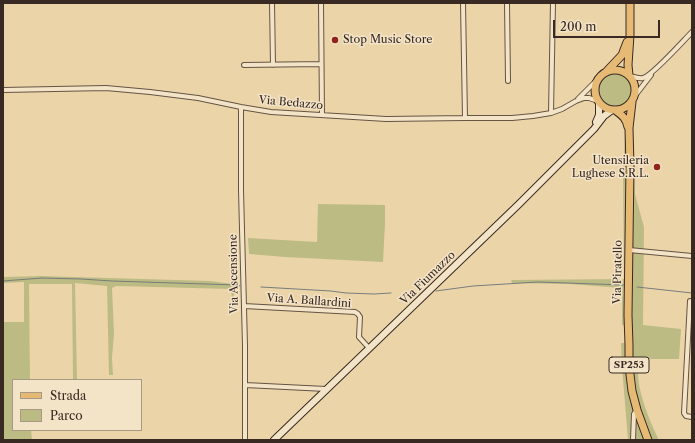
<!DOCTYPE html>
<html>
<head>
<meta charset="utf-8">
<style>
	body { margin:0 }
	#map { position:relative; width:695px; height:443px; overflow:hidden; background:#ecd4a9; font-family:"Libre Caslon Text",serif }
	canvas { display:block }
	.frame { position:absolute; inset:0; border:4px solid #382a23; pointer-events:none }
	.legend { position:absolute; left:12px; top:379px; width:130px; height:52px; box-sizing:border-box; background:#f3e3c7; border:1px solid #a89985; margin:0; padding:5px 7px; list-style:none; font-size:12px; color:#382a23 }
	.legend li { display:flex; align-items:center; gap:8px; height:20px }
	.legend b { width:20px; border:1px solid #a89985 }
	.scale { position:absolute; left:553px; top:20px; width:107px; height:18px; box-sizing:border-box; border:2px solid #382a23; border-top:0; padding-left:5px; font-size:12px; line-height:14px; white-space:nowrap; color:#382a23; -webkit-text-stroke:3px #f3e3c7; paint-order:stroke }
</style>
</head>
<body>
<div id="map">
<canvas width="695" height="443"></canvas>
<div class="frame"></div>
<ul class="legend">
<li><b style="height:5px;background:#e6ba74"></b>Strada</li>
<li><b style="height:11px;background:#bdbb84"></b>Parco</li>
</ul>
<div class="scale">200 m</div>
</div>
<script>
const context = document.querySelector('canvas').getContext('2d');
context.lineJoin = 'round';
function fill(path, color) { context.fillStyle = color; context.fill(path, 'evenodd'); }
function strokePath(path, color, width, dash) { context.strokeStyle = color; context.lineWidth = width; context.lineCap = dash ? 'butt' : 'round'; context.setLineDash(dash || []); context.stroke(path); }
function drawText(font, color, halo, rows, align = 'center') {
  context.font = font + ' "Libre Caslon Text",serif'; context.lineWidth = 3; context.setLineDash([]); context.textBaseline = 'middle'; context.strokeStyle = halo; context.fillStyle = color; for (const [text, x, y, turn = 0] of rows) {
    context.save(); context.translate(x, y); context.rotate((+turn || 0) * Math.PI / 180); context.textAlign = isNaN(turn) ? turn : align; if (halo) context.strokeText(text, 0, 0); context.fillText(text, 0, 0); context.restore();
  }
}
const green = new Path2D(`
	M597 90a18 18 0 1 1 36 0a18 18 0 1 1-36 0Z
	M633 126 635 194 644 227 643 325 681 329 679 359H641C640 364 638 370 638 375 639 395 650 422 659 440H628L622 367 621 343H625V326L622 325V288L569 284 512 283 511 280 624 279 623 178 625 127Z
	M318 204 385 205V224L383 262 285 257 249 254 248 238 317 242Z
	M41 276 210 281 240 285C238 288 233 297 232 298L231 289 116 286 112 288 114 333 112 358 113 375H109L107 286 75 283 77 380H73L72 284H29L30 380H13V430H31L32 440H3V322H24V282L3 283V277Z`);
const stream = new Path2D(`
	M3 281 42 278 81 279 112 281 237 285 240 286
	M261 287 331 291 346 293 374 294 391 293
	M637 287 692 293
	M436 291 473 286 538 282 624 285`);
const street = new Path2D(`
	M272 3 273 65
	M321 3 322 115
	M463 3 465 118
	M507 3 508 81
	M244 65 321 64
	M630 76C634 77 639 79 643 78 652 76 683 41 692 32
	M3 90 106 88 150 92 198 98 241 107 271 112 386 119 465 118H512L533 116 551 113 562 109 576 101 584 98H589L598 101
	M634 97 651 75
	M578 99 598 79
	M241 107V190L245 346V440
	M551 113 553 3
	M629 250 692 256
	M690 301 684 413 686 416 692 417
	M244 306 355 312 358 314 360 317 359 337 369 348
	M245 385 326 389
	M633 440 634 414 637 410`);
const secondary = new Path2D(`
	M596 122 599 115V102
	M274 440 518 205 594 129 604 116 612 110`);
const primary = new Path2D(`
	M595 90a20 20 0 1 1 40 0a20 20 0 1 1-40 0Z
	M607 71 622 55 627 42
	M629 75 628 65 630 35V3
	M632 102 629 128 630 166 628 315 629 345V366L632 391 637 410 648 440
	M615 110C623 116 626 118 628 127`);
const markers = [
	[335,40,4,"#8f2418"],
	[657,167,4,"#8f2418"]
];
const shields = [
	[629,365,40]
];
const shieldNames = [
	["SP253",629,365]
];
const poiNames = [
	["Stop Music Store",343,40],
	["Utensileria",649,161,"right"],
	["Lughese S.R.L.",649,174,"right"]
];
const streetNames = [
	["Via Bedazzo",291,103,5],
	["Via Piratello",618,272,-89],
	["Via Ascensione",234,274,-91],
	["Via Fiumazzo",428,278,-44],
	["Via A. Ballardini",309,301,4]
];
fill(green, '#bdbb84');
strokePath(stream, '#767d7b', 1);
strokePath(street, '#655444', 6);
strokePath(secondary, '#382a23', 8);
strokePath(primary, '#382a23', 9);
strokePath(street, '#f3e3c7', 4);
strokePath(secondary, '#f3e3c7', 6);
strokePath(primary, '#e6ba74', 7);
for (const [x, y, r, color] of markers) { const dot = new Path2D(); dot.arc(x, y, r, 0, 2 * Math.PI); context.fillStyle = color; context.fill(dot); strokePath(dot, '#f3e3c7', 1.5); }
for (const [x, y, w] of shields) { const box = new Path2D(); box.roundRect(x - w / 2, y - 8, w, 16, 3); context.fillStyle = '#f3e3c7'; context.fill(box); strokePath(box, '#382a23', 1); }
drawText('bold 10px', '#382a23', null, shieldNames);
drawText('11px', '#382a23', '#f3e3c7', poiNames, 'left');
drawText('11px', '#382a23', '#f3e3c7', streetNames);
</script>
</body>
</html>
